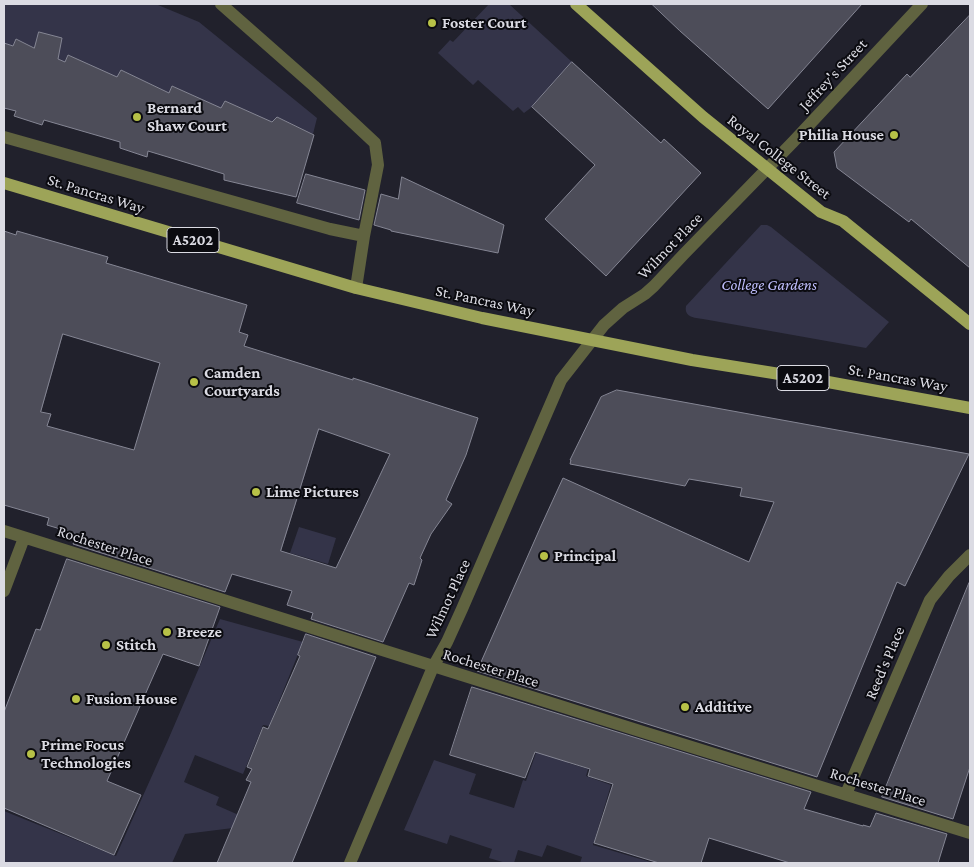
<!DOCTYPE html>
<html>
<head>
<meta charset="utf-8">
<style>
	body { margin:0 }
	#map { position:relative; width:974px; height:867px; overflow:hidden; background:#21212c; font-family:"Crimson Pro",serif }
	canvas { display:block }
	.frame { position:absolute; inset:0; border:5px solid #dbdbe3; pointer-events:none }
</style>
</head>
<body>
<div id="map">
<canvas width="974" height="867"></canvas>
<div class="frame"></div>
</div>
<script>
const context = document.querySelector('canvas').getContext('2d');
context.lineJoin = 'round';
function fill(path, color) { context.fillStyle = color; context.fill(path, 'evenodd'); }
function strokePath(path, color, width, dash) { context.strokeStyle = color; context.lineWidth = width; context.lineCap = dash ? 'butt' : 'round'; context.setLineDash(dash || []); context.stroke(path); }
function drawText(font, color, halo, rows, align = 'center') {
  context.font = font + ' "Crimson Pro",serif'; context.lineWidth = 4; context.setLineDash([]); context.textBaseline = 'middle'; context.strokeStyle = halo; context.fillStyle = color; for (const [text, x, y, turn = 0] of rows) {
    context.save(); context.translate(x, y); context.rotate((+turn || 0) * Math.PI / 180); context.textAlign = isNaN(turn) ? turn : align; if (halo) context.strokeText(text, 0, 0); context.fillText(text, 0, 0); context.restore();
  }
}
const green = new Path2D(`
	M4 4H154L158 5 199 22 317 118 313 134 277 117 273 121H269L225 101 221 109 172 86 169 93 121 70 117 78 68 55 65 62 52 58 51 56 16 39 13 46 4 43Z
	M489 4H509L572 62 532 107 524 113 518 107 513 111 478 80 473 85 438 53 450 40 453 42Z
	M761 225H767L771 227 889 322 866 348 703 319C694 318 684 317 686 306Z
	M299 527 336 538 328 564 290 553Z
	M220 619 303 642 269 726 263 725 243 774 195 755 184 782 219 797 216 805 241 816 233 828 185 834 172 863H4V811L116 856 168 740Z
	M578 730 568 763 588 769 586 776 611 785 593 845 654 863H580L582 857 547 845 542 857 518 850 514 863H506L489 858 492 849 450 835 447 844 404 830 434 760 476 774 469 794 514 808 523 780 526 781 537 750Z`);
const building = new Path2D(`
	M652 4H862L768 109 680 31Z
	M970 15V268L911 219 909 222 837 168 834 152 907 74 910 77Z
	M39 32 62 38 58 59 65 62 68 55 117 77 121 70 169 93 172 86 221 108 225 101 272 122 277 117 314 135 296 197 224 180V174L148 151 147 157 120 148V142L44 120 42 125 14 116 16 111 4 108V43L13 46 16 39 34 48Z
	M572 62 661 143 664 139 701 173 606 276 545 219 595 165 532 107Z
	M306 174 365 190 359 220 297 203Z
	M402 177 504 225 498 253 391 231V230L374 225 381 194 398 199Z
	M4 231 16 235 17 231 108 257 106 263 247 305 239 332 248 335 244 346 353 380V378L478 418 466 455 446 500 452 504 431 534 420 558 422 560 414 585 409 583 383 642 311 619 313 613 287 605 292 591 232 574 225 592 73 544 77 534 47 525 49 518 4 505ZM63 334 160 363 134 450 47 426 51 414 41 412ZM319 429 390 454 336 568 281 551Z
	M617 390 969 454 905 586 897 582 817 777 477 671 481 662 541 526 563 478 749 562 774 502 740 496 742 488 689 479 685 486 570 464 571 460H570L601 397Z
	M67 559 220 607 199 666 163 654 107 781 141 795 114 855 4 808V712L36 629 40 630Z
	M969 583 970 767 953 819 882 797Z
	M306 634 376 657 292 863H217L251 782 246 780 252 769 247 767 263 727 268 729 300 656 298 655Z
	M472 687 811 792 804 809 863 826V825L870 827 876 813 947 834 938 863H790L709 838 701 863H659L594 843 613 784 588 776 590 769 535 752 525 778 450 755Z`);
const minor = new Path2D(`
	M221 4 314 86 375 143 378 165 364 236 356 288
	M4 137 330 229 364 236
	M4 531 643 732 970 833
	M4 591 24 538
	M846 794 930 600 949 576 970 555
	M350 863 433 667 447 642 462 609 561 380 604 325 623 308 645 294 654 286 684 254 793 142 922 4`);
const major = new Path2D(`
	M576 4 703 117 821 212 843 221 970 324
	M4 183 356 288 482 318 692 360 817 380 970 408`);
const markers = [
	[432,23,5,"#b7c147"],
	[137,117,5,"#b7c147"],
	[894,135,5,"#b7c147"],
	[194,382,5,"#b7c147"],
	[256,492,5,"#b7c147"],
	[544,556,5,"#b7c147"],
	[167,632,5,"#b7c147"],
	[106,645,5,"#b7c147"],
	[76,699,5,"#b7c147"],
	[685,707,5,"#b7c147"],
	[31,754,5,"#b7c147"]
];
const shields = [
	[193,240,52],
	[803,378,52]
];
const shieldNames = [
	["A5202",193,240],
	["A5202",803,378]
];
const poiNames = [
	["Foster Court",442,23],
	["Bernard",147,108],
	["Shaw Court",147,126],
	["Philia House",884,135,"right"],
	["Camden",204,373],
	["Courtyards",204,391],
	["Lime Pictures",266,492],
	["Principal",554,556],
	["Breeze",177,632],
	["Stitch",116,645],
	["Fusion House",86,699],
	["Additive",695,707],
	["Prime Focus",41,745],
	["Technologies",41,763]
];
const streetNames = [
	["Jeffrey's Street",833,75,-47],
	["Royal College Street",779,157,38],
	["St. Pancras Way",96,194,17],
	["Wilmot Place",670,246,-46],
	["St. Pancras Way",485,301,12],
	["St. Pancras Way",898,378,10],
	["Rochester Place",105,546,18],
	["Wilmot Place",448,599,-65],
	["Reed's Place",885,663,-67],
	["Rochester Place",491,668,17],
	["Rochester Place",878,787,17]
];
const parkNames = [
	["College Gardens",769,285]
];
fill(green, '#343449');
fill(building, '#4d4d59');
strokePath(building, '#858694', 1);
strokePath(minor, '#606340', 12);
strokePath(major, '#9da458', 12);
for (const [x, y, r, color] of markers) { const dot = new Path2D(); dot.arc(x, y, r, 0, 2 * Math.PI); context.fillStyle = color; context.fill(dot); strokePath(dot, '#0b0b10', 2); }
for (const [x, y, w] of shields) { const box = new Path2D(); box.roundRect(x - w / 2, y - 12.5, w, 25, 4); context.fillStyle = '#0b0b10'; context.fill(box); strokePath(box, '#dbdbe3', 1); }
drawText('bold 15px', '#dbdbe3', null, shieldNames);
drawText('bold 16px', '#dbdbe3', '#0b0b10', poiNames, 'left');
drawText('16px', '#dbdbe3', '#0b0b10', streetNames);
drawText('italic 16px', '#bebdfc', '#0b0b10', parkNames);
</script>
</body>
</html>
